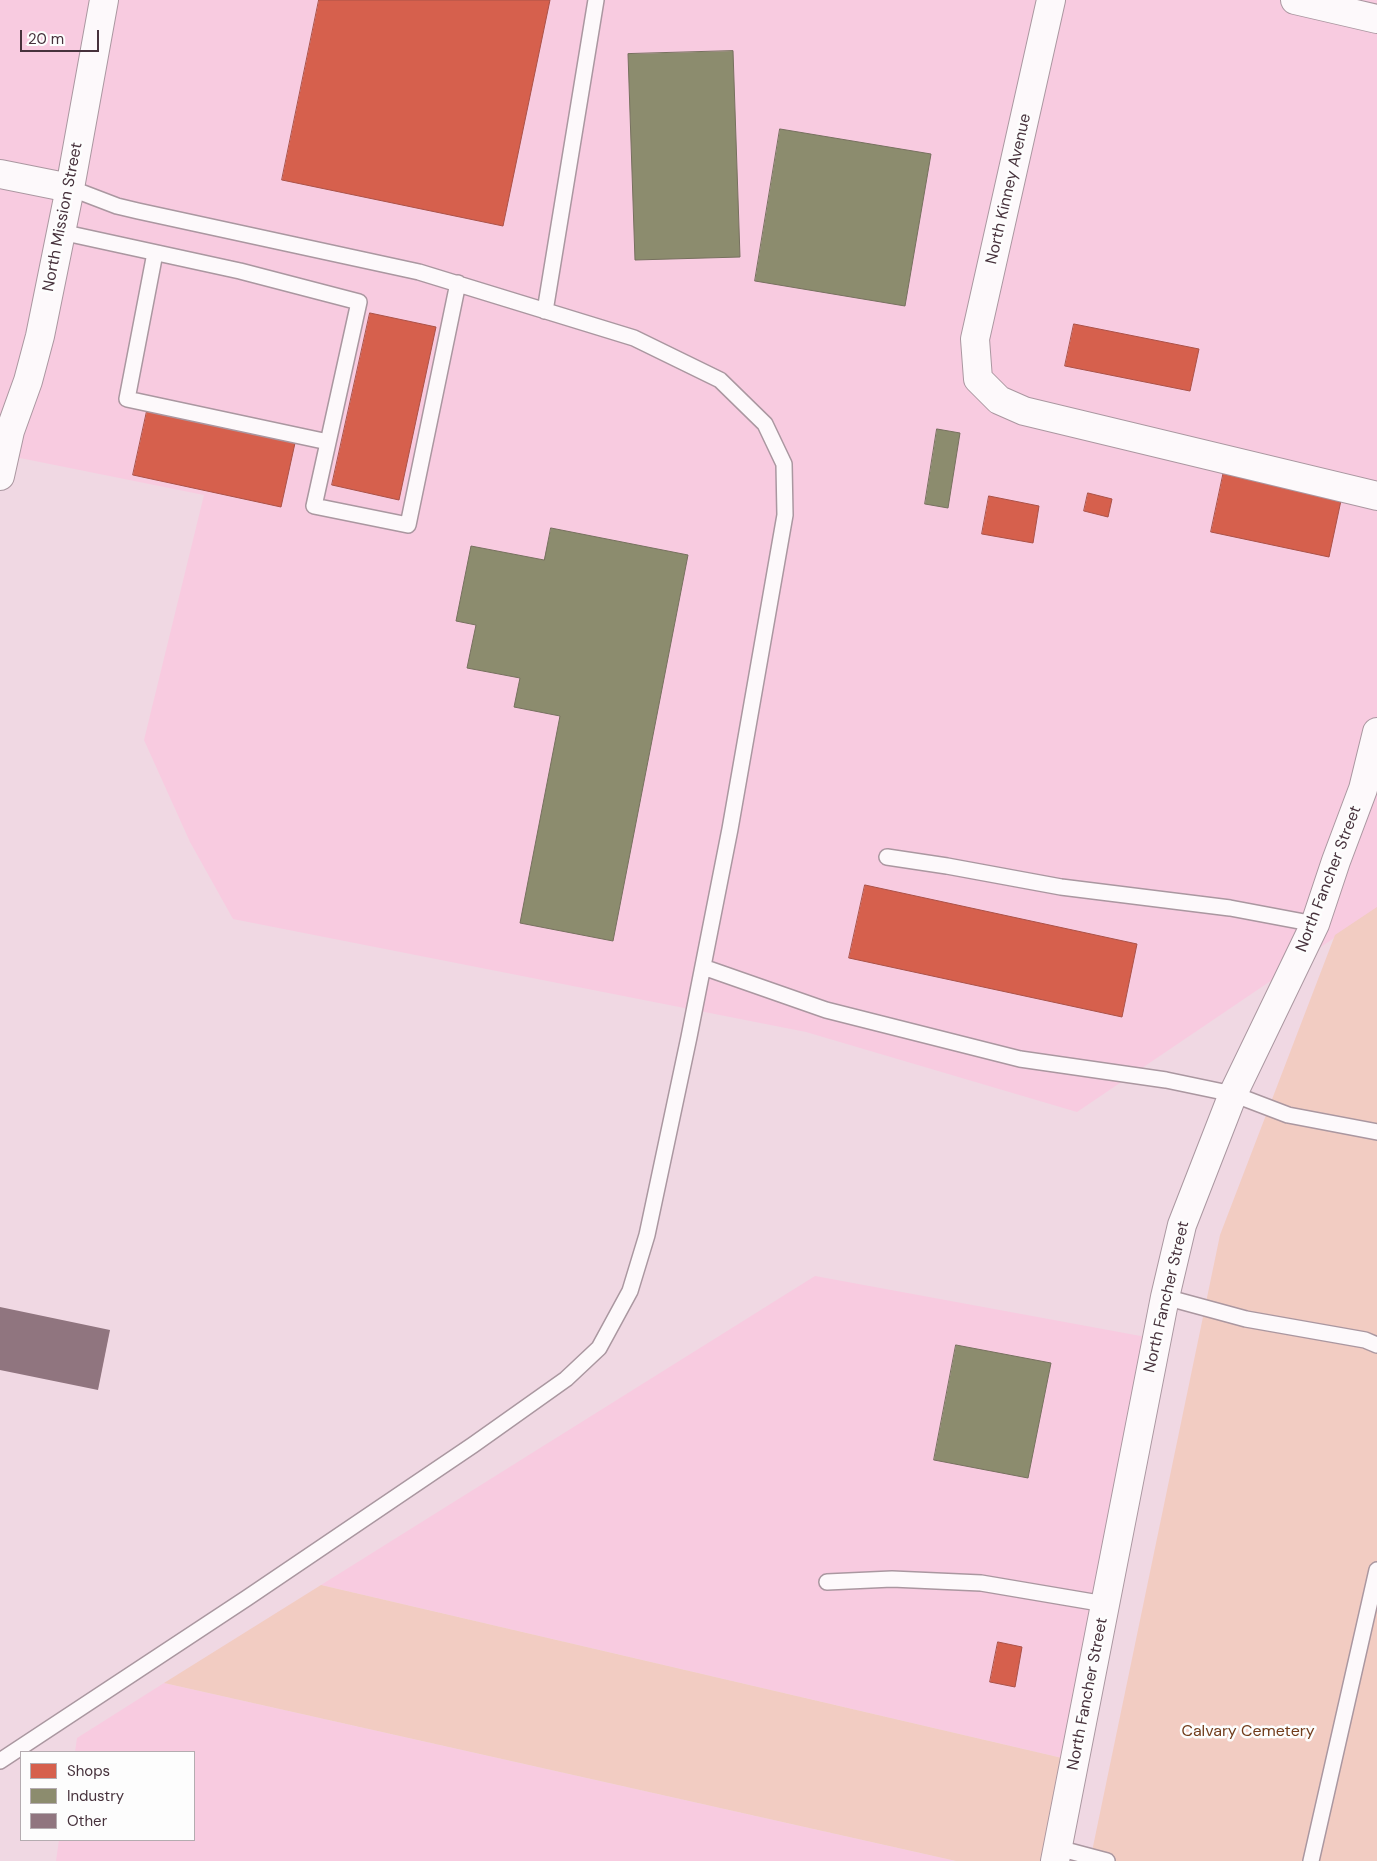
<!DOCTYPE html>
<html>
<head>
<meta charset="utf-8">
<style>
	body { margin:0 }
	#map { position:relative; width:1377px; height:1861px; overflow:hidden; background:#f0d8e3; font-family:"DM Sans",sans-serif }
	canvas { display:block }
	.legend { position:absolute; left:20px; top:1751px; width:175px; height:90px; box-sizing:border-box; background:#fdfdfd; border:1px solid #b4acb0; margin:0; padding:6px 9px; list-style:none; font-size:15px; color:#47323c }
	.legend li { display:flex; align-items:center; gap:10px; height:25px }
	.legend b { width:25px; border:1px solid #b4acb0 }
	.scale { position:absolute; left:20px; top:30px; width:79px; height:22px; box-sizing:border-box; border:2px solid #47323c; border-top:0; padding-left:6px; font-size:15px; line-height:18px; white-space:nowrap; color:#47323c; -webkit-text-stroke:4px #fdfdfd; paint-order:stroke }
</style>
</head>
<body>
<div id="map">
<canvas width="1377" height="1861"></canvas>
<ul class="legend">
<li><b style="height:14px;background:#d6604d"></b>Shops</li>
<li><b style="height:14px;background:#8c8c6e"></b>Industry</li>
<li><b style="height:14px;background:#90757f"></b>Other</li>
</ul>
<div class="scale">20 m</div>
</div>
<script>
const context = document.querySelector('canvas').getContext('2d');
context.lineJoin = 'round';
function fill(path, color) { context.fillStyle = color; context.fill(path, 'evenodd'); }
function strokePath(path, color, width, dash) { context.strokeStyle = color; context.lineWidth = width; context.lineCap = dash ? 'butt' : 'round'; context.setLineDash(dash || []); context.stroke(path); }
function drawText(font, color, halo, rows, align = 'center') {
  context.font = font + ' "DM Sans",sans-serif'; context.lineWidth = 5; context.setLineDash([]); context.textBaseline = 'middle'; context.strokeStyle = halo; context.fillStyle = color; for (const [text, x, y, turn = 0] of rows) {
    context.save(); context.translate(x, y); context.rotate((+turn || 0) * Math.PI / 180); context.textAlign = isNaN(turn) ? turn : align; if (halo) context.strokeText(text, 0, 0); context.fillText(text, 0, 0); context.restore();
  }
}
const built = new Path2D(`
	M0 0H1377V909L1077 1112 806 1032 233 919 190 842 144 740 204 495 0 454Z
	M815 1276 1157 1339 1075 1761 321 1585Z
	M164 1683 956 1861H56L59 1840H194V1752H75L77 1738Z`);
const green = new Path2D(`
	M1377 907V1861H1090L1220 1235 1335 935Z
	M321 1585 1075 1761 1056 1861H956L164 1683Z`);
const shops = new Path2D(`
	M319 0H550L503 226 282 180Z
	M370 313 436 327 399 500 332 485Z
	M1074 324 1199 349 1190 391 1065 366Z
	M147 411 295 443 281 507 133 475Z
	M1225 466 1343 491 1329 557 1211 532Z
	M1088 493 1112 499 1108 517 1084 511Z
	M989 496 1039 506 1033 543 982 534Z
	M865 885 1137 944 1122 1017 849 958Z
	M998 1642 1022 1647 1015 1687 990 1682Z`);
const industry = new Path2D(`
	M733 51 740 257 635 260 628 54Z
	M780 129 931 154 905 306 755 281Z
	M937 429 960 433 948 508 925 504Z
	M551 528 688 555 613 941 520 923 560 716 514 707 520 678 467 668 476 625 456 621 471 546 544 560Z
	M956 1345 1051 1363 1028 1478 934 1460Z`);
const building = new Path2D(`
	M0 1307 110 1330 98 1390 0 1370Z`);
const service = new Path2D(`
	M61 232 240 271 359 302 314 506 408 525 458 283
	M155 253 127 399 328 442
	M545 311 596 0
	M887 857 947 866 1061 887 1230 908 1315 924
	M703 967 826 1010 1020 1059 1166 1080 1233 1094 1288 1115 1377 1132
	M1165 1297 1246 1319 1365 1340 1377 1345
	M827 1582 892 1579 981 1583 1105 1604
	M0 1761 247 1598 473 1445 566 1379 599 1348 630 1291 647 1235 689 1037 730 829 785 515 784 464 765 424 720 380 634 338 419 272 138 211 117 206 70 188
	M1058 1848 1107 1861
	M1311 1861 1377 1570`);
const minor = new Path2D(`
	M1051 0 975 339 978 379 999 400 1024 411 1377 496
	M1295 0 1377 19
	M0 174 70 188
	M1055 1861 1165 1297 1182 1225 1233 1094 1315 924 1336 861 1363 789 1377 732`);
const primary = new Path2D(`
	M0 476 10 431 28 381 40 336 70 188 104 0`);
const streetNames = [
	["North Kinney Avenue",1009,189,-77],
	["North Mission Street",63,217,-79],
	["North Fancher Street",1329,879,-69],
	["North Fancher Street",1167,1297,-77],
	["North Fancher Street",1088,1694,-79]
];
const parkNames = [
	["Calvary Cemetery",1248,1732]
];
fill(built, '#f8cbe0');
fill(green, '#f2ccc2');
fill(shops, '#d6604d');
strokePath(shops, '#ab5248', 1);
fill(industry, '#8c8c6e');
strokePath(industry, '#77715f', 1);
fill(building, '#90757f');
strokePath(service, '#aa97a0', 18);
strokePath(minor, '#aa97a0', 30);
strokePath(primary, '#aa97a0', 30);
strokePath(service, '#fdf9fb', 15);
strokePath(minor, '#fdf9fb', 28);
strokePath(primary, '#fdf9fb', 28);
drawText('16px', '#47323c', '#fdfdfd', streetNames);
drawText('16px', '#713c1b', '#fdfdfd', parkNames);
</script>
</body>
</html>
